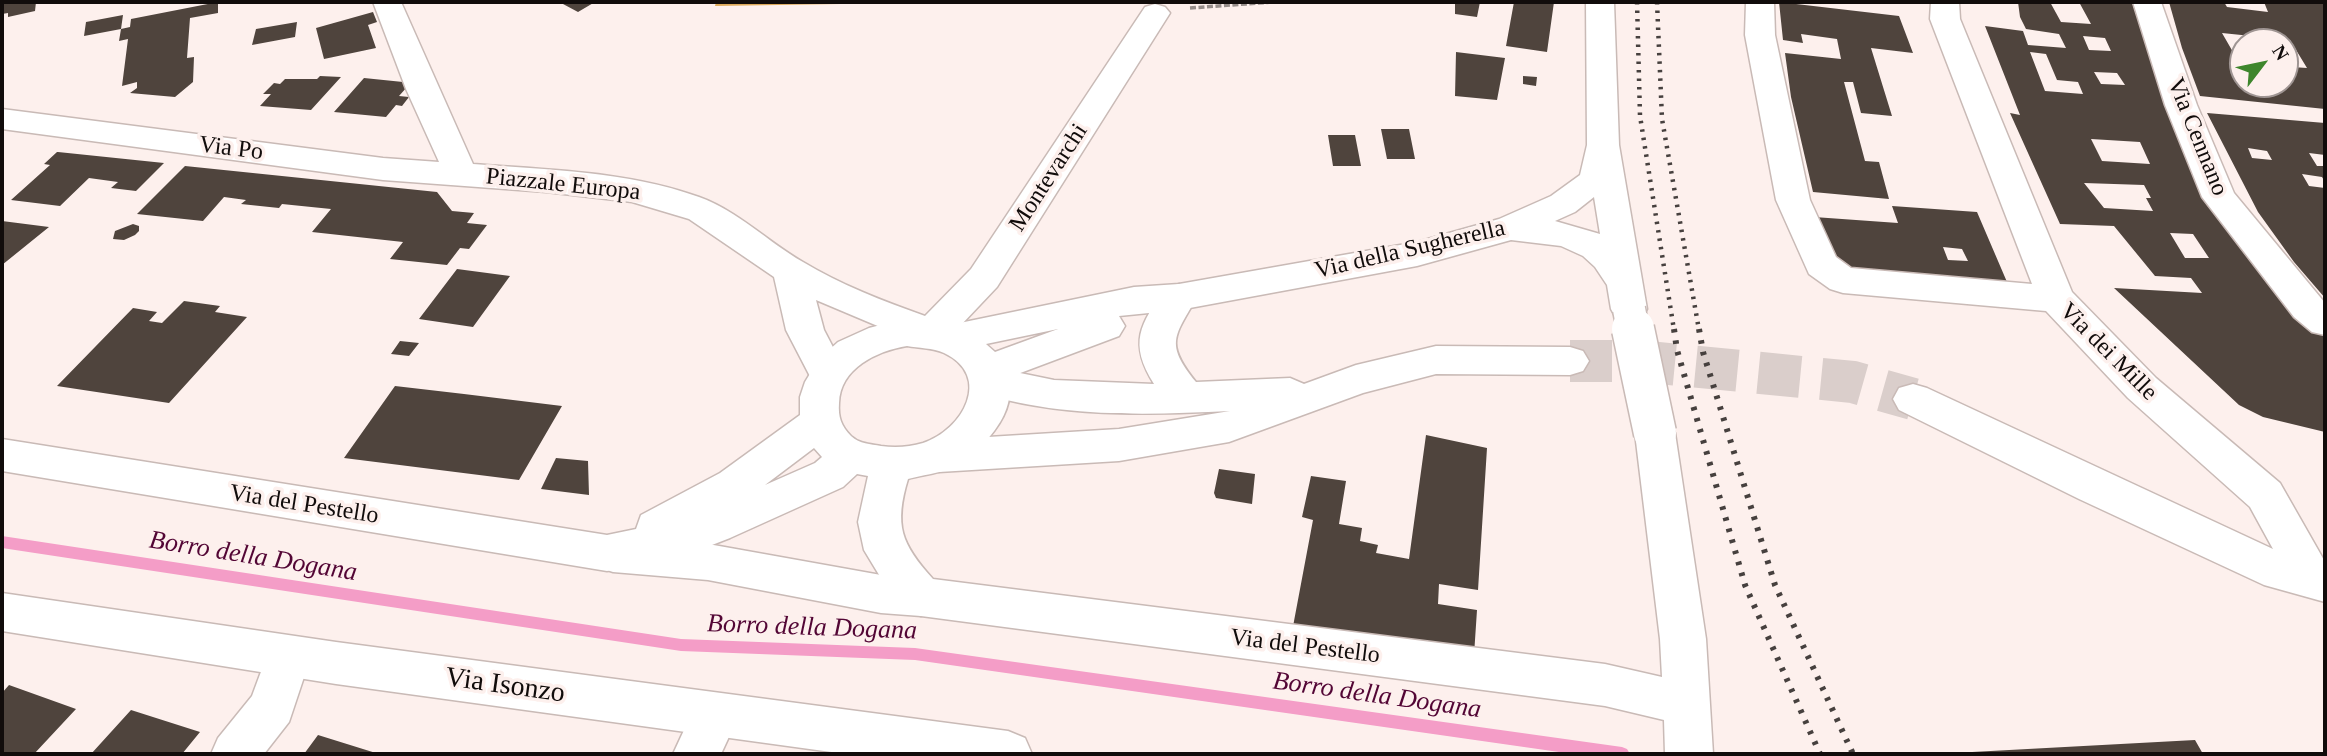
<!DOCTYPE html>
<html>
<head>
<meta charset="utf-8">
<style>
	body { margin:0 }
	#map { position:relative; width:2327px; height:756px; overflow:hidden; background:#fdf0ed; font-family:"Times New Roman",serif }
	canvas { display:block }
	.frame { position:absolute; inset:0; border:4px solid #110c0b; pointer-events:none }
	.north { position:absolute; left:2229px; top:28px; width:70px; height:70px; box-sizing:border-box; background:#fdf0ed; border:2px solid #9f9593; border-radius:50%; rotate:58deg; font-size:19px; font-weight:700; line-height:28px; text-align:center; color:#110c0b }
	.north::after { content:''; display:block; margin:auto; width:24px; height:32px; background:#3e862c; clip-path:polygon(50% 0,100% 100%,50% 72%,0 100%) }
</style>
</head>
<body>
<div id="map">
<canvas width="2327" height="756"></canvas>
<div class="frame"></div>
<div class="north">N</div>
</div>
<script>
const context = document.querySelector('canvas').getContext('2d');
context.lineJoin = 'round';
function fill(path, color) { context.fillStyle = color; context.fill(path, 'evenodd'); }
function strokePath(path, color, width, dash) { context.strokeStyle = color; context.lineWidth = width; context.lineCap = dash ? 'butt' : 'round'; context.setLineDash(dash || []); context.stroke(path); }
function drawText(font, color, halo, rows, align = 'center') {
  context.font = font + ' "Times New Roman",serif'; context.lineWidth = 7; context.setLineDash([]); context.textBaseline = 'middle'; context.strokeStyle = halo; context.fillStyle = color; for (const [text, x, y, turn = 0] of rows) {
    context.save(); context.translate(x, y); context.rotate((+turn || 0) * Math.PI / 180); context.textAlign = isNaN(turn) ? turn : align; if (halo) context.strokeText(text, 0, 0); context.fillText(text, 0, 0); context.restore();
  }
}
const forest = new Path2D(`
	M716 2H853L841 4 715 6Z`);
const stream = new Path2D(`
	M2 536 681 639 915 648 1622 747 1627 749 1630 754H1573L915 660 681 651 2 548Z`);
const building = new Path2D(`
	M2 2H36L35 11 8 17V13L2 14Z
	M218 2V13L190 18 187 58 194 57 193 82 175 97 130 93 137 88V82L122 86 128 39 119 41 121 29 130 27 131 19Z
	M567 2H595L578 12 563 4Z
	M1455 2H1480L1477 17 1455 14Z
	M1514 2H1554L1547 52 1506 46Z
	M1779 2 1899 16 1913 53 1871 48 1892 116 1861 113 1853 82H1844L1865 161 1879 162 1889 199 1813 192 1791 97 1785 53 1841 59 1837 39 1801 34 1803 43 1783 40Z
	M2018 2H2050L2061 22 2091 24 2079 2H2132L2164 99 2314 328 2325 338V432L2263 417 2239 405 2114 288 2202 293 2191 278 2155 276 2114 226 2060 224 2010 113 2020 115 1985 26 2023 31 2028 45 2066 48 2059 34 2026 29 2020 17ZM2083 36 2105 38 2111 51 2089 50ZM2030 52 2046 54 2057 80 2078 82 2083 94 2045 91ZM2094 72 2117 73 2125 85 2101 84ZM2091 139 2140 142 2150 164 2102 161ZM2084 183 2144 185 2151 198H2146L2153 211 2104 208ZM2170 233 2193 234 2209 258H2185Z
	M2169 2H2224L2227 7 2268 12 2264 2H2325V109L2200 96 2182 48ZM2222 33 2290 40 2307 68 2292 67 2285 56V84H2243V53L2233 52Z
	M373 12 377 22 368 25 376 48 324 59 316 28Z
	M123 15 121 29 84 36 86 22Z
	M297 22 295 37 252 45 256 29Z
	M1456 52 1505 58 1497 100 1455 96Z
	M320 76 341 77 311 110 260 106 271 94H263L274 83 280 84 285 79H317Z
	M1523 76 1537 77 1536 86 1523 84Z
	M364 78 403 82 407 87 399 96 409 97 402 106 396 105 386 117 334 112Z
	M2207 113 2325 123V155L2309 153 2317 166H2325V182L2322 177 2302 174 2309 186 2325 188V298L2294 262 2258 212ZM2248 148 2267 151 2272 160 2252 158Z
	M1381 129H1409L1415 159H1387Z
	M1328 135H1355L1361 166H1333Z
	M57 152H58L164 163 136 191 111 188 118 182 89 178 60 206 11 200 50 165 44 164Z
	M185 166 437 192 452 211 474 213 467 223 487 225 469 249 460 248 447 265 390 259 403 242 312 232 331 209 282 204 279 208 241 204 246 200 224 197 203 221 137 214Z
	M1892 206 1977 212 2007 282 1830 268 1814 217 1898 223ZM1943 247 1962 249 1968 261 1948 260Z
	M2 221 49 227 2 265Z
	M133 224 139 226V231L135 235 124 240 113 239 115 231Z
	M457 269 510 276 473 327 419 319Z
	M184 301 220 306 215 312 247 317 169 403 57 386 133 308 157 312 149 321 162 323Z
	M400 341 419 343 409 356 391 354Z
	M395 386 464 394 562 406 519 480 344 458Z
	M1426 435 1487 448 1478 590 1439 584 1438 604 1477 610 1474 655 1291 637 1313 520 1302 517 1311 476 1346 481 1339 524 1362 528 1360 541 1378 545 1376 553 1409 559Z
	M556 458 588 461 589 495 541 489Z
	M1219 469 1255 474 1252 504 1216 498 1214 493Z
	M9 685 76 709 34 754H2V693Z
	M131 710 200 732 182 754H91Z
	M318 735 379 754H304Z
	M2195 740 2203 754H1972V752Z`);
const streetTunnel = new Path2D(`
	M1570 361H1638L1853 382 1913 399`);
const path = new Path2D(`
	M1190 8 1273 2`);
const street = new Path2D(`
	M373 2H401L473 164C548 170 627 171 699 197 738 211 768 242 803 262 841 285 883 301 925 316L971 269 1145 7 1155 4 1165 7 1170 13 997 287 944 343 931 347 918 343 816 300 824 330 847 374 842 384 828 388 814 384 786 330 774 277 689 219 632 202 546 192 383 180 2 129V109L383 158 439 162 406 89Z
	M1746 2H1774L1775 35 1810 200 1836 257 1851 268 2032 284 1930 19 1931 2H1959L1960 19 2072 292 2156 378 2280 483 2325 562V602L2264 585 2079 499 1899 410 1893 399 1899 388 1913 384 1927 388 2273 549 2250 507 2128 398 2046 311 1843 293 1830 289 1809 274 1776 200 1745 35Z
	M2133 2H2161L2197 105 2234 193 2325 303V335L2312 332 2294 317 2202 197 2165 105Z
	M1179 284 1192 288 1197 297C1175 336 1164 343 1196 382L1290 378 1304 384 1356 365 1436 346 1570 347 1583 351 1589 361 1583 371 1570 375 1436 374 1363 393 1229 442 1119 461 939 472 925 467 919 456 925 445 939 440 1119 429 1230 411C1145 415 1060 418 977 392L972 382 977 372 991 367 1054 380 1154 384C1128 343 1140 324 1166 288Z
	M613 536 708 544 881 575 921 578 937 584 943 597 937 610 921 616 881 613 708 580 613 572 598 567 591 554 598 541Z
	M288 636 304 642 311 656 289 722 264 754H211L218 738 252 696 272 642Z
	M715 693 732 700 739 715 721 754H673L698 700Z`);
const secondary = new Path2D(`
	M1586 2H1614L1619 145 1647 309 1642 318 1629 322 1616 318 1611 309 1607 285 1595 267 1583 256 1561 246 1511 240 1417 266 1179 310 1119 316 1125 326 1119 336 1007 378C1020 413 979 454 950 468 938 474 922 475 908 479 894 525 901 544 933 579L1605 664 1662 677 1660 639 1635 433 1641 422 1655 417 1669 422 1675 433 1706 639 1713 754H1665L1664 720 1605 706 921 616 905 610 890 593 864 550 858 522 868 476 857 474 843 487 730 538 694 552 607 571 2 471V439L607 535 636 529 641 515 720 473 800 415V397L805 382 819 359 838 342 869 328 907 318 945 326 1134 287 1179 284 1417 242 1499 219 1551 196 1580 175 1587 145ZM1594 197 1600 234 1555 221 1575 212ZM1058 329 995 352 986 344ZM907 346C918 348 933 348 944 353 993 376 963 430 923 443 909 447 896 448 881 446 870 444 860 444 851 436 841 426 838 417 839 403 840 368 877 351 907 346ZM814 448 822 457 815 463 765 485Z
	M2 593 336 642 1008 731 1025 738 1032 754H846L336 684 2 631Z`);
const railFar1 = new Path2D(`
	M1637 2 1640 116 1674 330
	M1657 2 1662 119 1699 330`);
const rail = new Path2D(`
	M1674 329 1677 350 1745 585 1820 754
	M1699 329 1703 352 1775 585 1853 754`);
const secondaryBridgeFar1 = new Path2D(`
	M1629 309 1633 330`);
const secondaryBridge = new Path2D(`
	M1633 329 1655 433`);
const streetNames = [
	["Via Cennano",2197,137,68],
	["Via Po",231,149,7],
	["Montevarchi",1049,178,-57],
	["Piazzale Europa",563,185,6],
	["Via della Sugherella",1410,250,-13],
	["Via dei Mille",2108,352,45],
	["Via del Pestello",304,505,9],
	["Via del Pestello",1305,647,7]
];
const waterNames = [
	["Borro della Dogana",253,557,9],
	["Borro della Dogana",812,628,2],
	["Borro della Dogana",1377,696,8]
];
const nearStreetnames = [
	["Via Isonzo",505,686,8]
];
fill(forest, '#dda95a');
fill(stream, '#f49dc7');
fill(building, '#4f443d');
strokePath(streetTunnel, '#dacecb', 42, [42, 21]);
strokePath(street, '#c9bab6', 3);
strokePath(secondary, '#c9bab6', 3);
strokePath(path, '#968d8a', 3.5, [6, 2.5]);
fill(street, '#fff');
fill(secondary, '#fff');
strokePath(railFar1, '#46403e', 4.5, [2.5, 6]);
strokePath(rail, '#46403e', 6, [3.5, 8]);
strokePath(secondaryBridgeFar1, '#c9bab6', 35, []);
strokePath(secondaryBridge, '#c9bab6', 45, []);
strokePath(secondaryBridgeFar1, '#fff', 32);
strokePath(secondaryBridge, '#fff', 42);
drawText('24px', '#110c0b', '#fdf0ed', streetNames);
drawText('italic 26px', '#530635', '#fdf0ed', waterNames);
drawText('28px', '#110c0b', '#fdf0ed', nearStreetnames);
</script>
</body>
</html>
